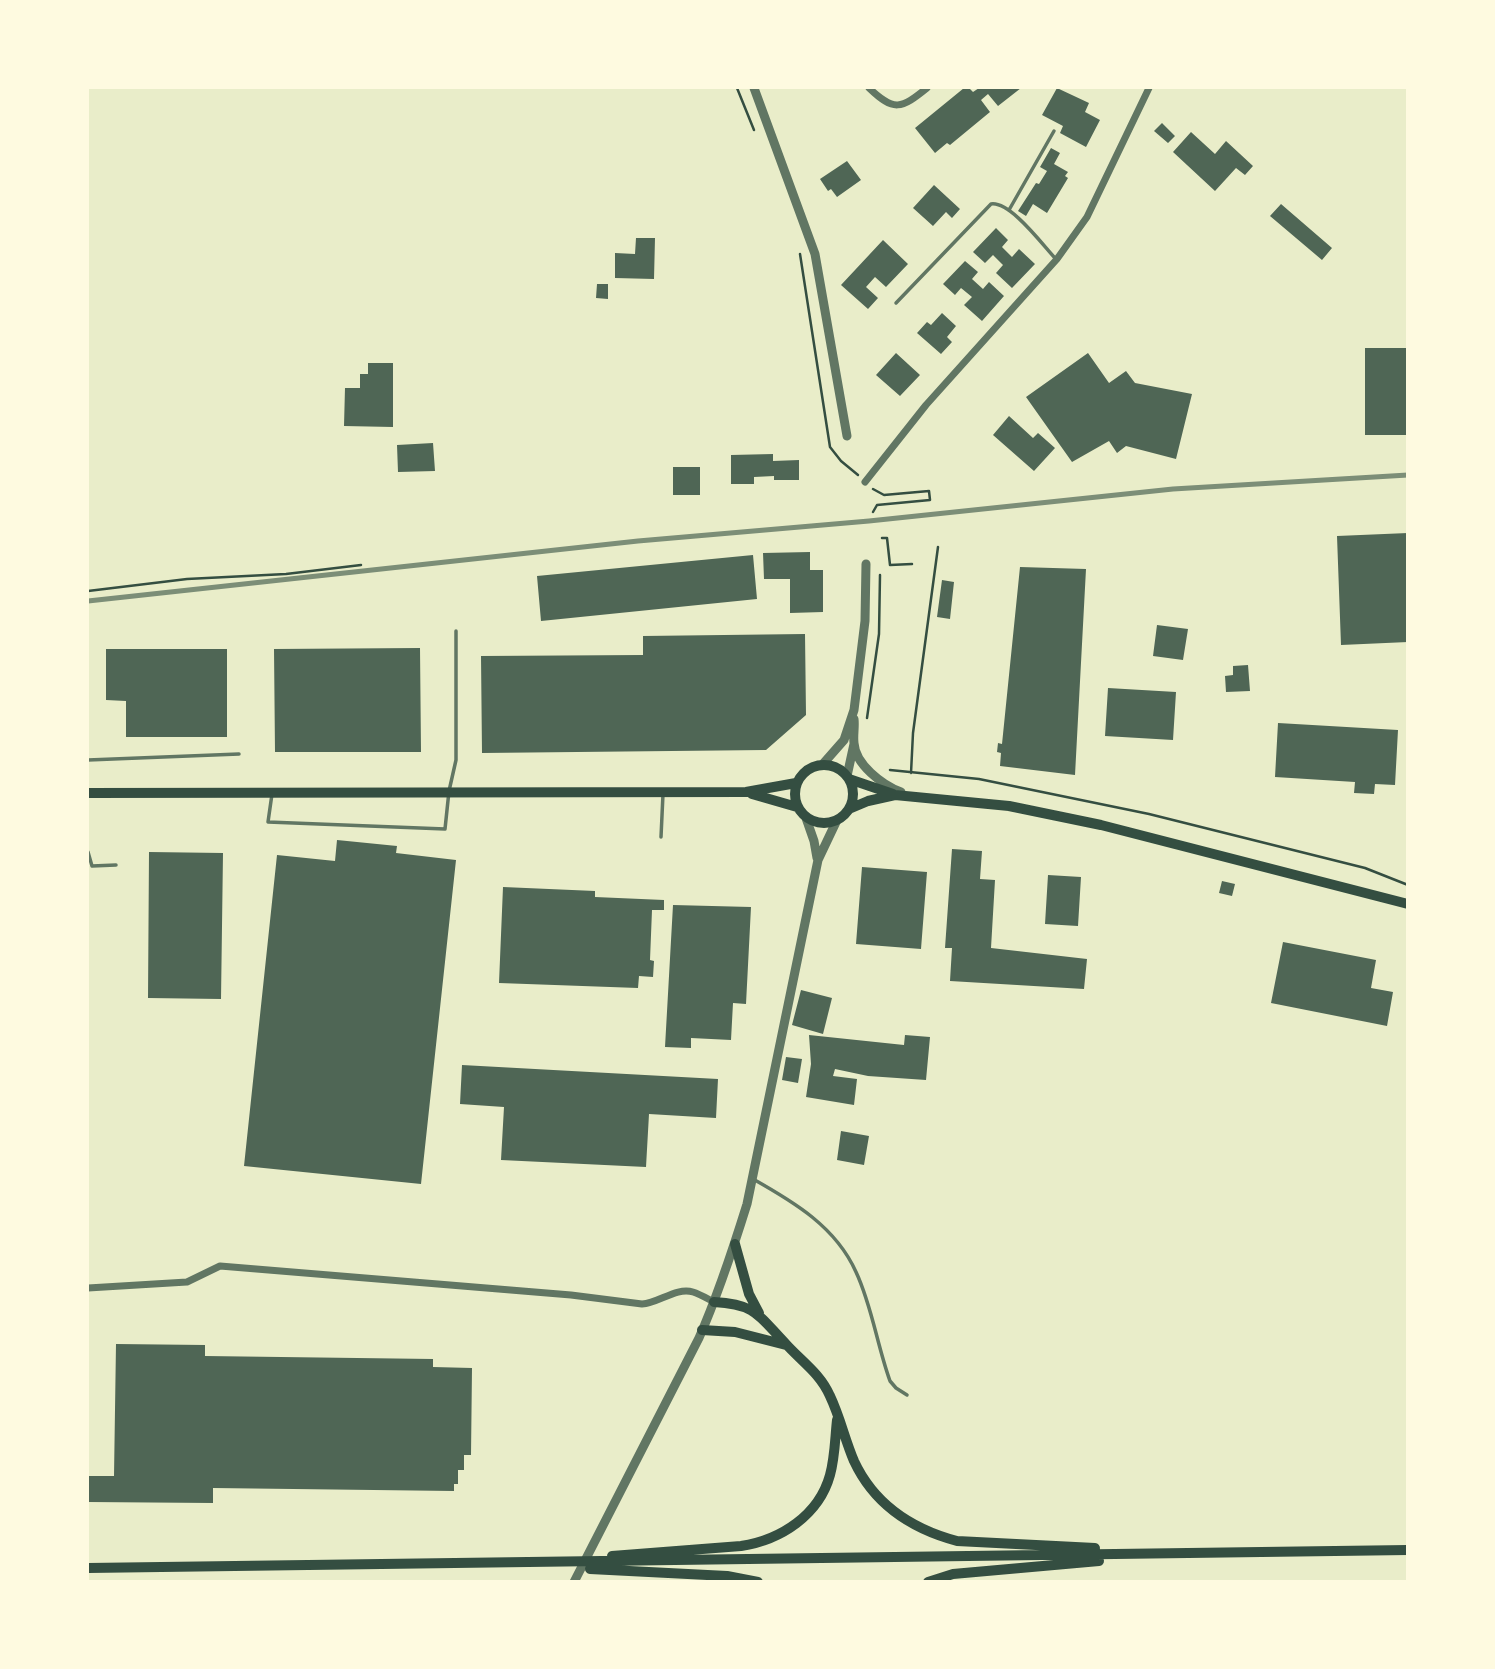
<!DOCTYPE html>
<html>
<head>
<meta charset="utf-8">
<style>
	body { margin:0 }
	#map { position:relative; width:1495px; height:1669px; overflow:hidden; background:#e9edc9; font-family:"Noto Sans",sans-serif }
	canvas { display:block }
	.frame { position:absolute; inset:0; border:89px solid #fefae0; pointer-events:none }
</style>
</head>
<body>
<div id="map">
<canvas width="1495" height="1669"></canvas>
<div class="frame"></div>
</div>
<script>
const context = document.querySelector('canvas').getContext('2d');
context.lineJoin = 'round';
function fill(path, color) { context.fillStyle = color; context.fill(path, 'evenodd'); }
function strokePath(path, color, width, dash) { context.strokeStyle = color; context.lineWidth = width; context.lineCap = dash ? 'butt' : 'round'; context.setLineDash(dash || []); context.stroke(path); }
const building = new Path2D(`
	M964 88H969L973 92 979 88H1021L998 106 988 94 981 100 990 112 950 145 947 143 935 153 915 128Z
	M1057 88 1089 103 1085 112 1100 120 1086 147 1060 133 1063 126 1042 115Z
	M1162 123 1175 136 1168 143 1154 131Z
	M1191 132 1215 154 1226 141 1253 166 1245 175 1236 168 1215 191 1173 152Z
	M1051 148 1060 153 1054 164 1068 172 1065 176 1068 178 1047 213 1033 204 1026 216 1018 211 1036 183 1039 184 1047 171 1040 167Z
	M847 161 861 180 837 197 831 189 828 191 820 179Z
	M934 185 960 209 952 218 946 212 933 226 913 208Z
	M1281 204 1332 248 1322 260 1270 216Z
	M996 228 1008 240 1002 247 1012 257 1019 249 1035 264 1012 288 996 273 1003 265 993 255 985 263 973 252Z
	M636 238H655L654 279 615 278V253L635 254Z
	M883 240 908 264 886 287 875 277 866 287 878 298 868 309 841 285Z
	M965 261 978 272 972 279 983 289 989 282 1004 296 982 321 964 305 972 297 961 288 955 295 943 284Z
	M597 284H608V299L596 298Z
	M942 313 956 326 947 337 952 342 941 354 917 333 927 322 931 325Z
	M1365 348H1408V435H1365Z
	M896 353 920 375 900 396 876 375Z
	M1088 353 1109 383 1126 371 1135 383 1192 394 1176 459 1126 446 1117 453 1109 441 1072 462 1026 397Z
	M368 363H393V427L344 426 345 388H360V374H368Z
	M1009 416 1033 438 1038 433 1055 448 1034 471 993 435Z
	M433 443 435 471 398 472 397 445Z
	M773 454V461L799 460V480H774V476L754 477V484H731V455Z
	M673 467H700V495H673Z
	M1408 533V642L1341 645 1337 536Z
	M810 552V570H823V612L790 613V579H764L763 553Z
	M753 555 757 599 541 621 537 576Z
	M1020 567 1086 569 1075 775 1000 766 1001 753 997 752 998 743 1002 744Z
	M942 580 954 582 950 619 937 617Z
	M1157 625 1188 629 1183 660 1153 656Z
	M805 634 806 715 766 750 482 753 481 656 643 655V636Z
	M420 648 421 752H275L274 649Z
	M106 649H227V737H126V701L106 700Z
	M1248 665 1250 691 1226 692 1225 676 1233 675V666Z
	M1108 688 1176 692 1173 740 1105 736Z
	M1278 723 1398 730 1395 785 1375 784 1374 794 1354 793 1355 782 1275 777Z
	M337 840 397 846 396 853 456 860 421 1184 244 1166 277 855 335 861Z
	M952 849 982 851 980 879 995 880 991 948 1087 959 1084 989 950 981 952 948H945Z
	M149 852 223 853 221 999 148 998Z
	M862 867 927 872 921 949 856 944Z
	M1048 875 1081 877 1078 926 1045 924Z
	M1222 881 1235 884 1232 896 1219 893Z
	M503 887 595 891V897L664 900V910H652L650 960 654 961 653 977 639 976 638 988 499 983Z
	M673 905 751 907 746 1004 733 1003 731 1040 691 1038V1048L665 1047Z
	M1283 942 1376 960 1371 988 1393 992 1387 1026 1271 1003Z
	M801 990 832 998 823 1034 792 1025Z
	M809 1035 904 1045 905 1035 930 1037 926 1080 868 1076 835 1069 833 1076 857 1079 854 1105 806 1097 811 1064Z
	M786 1057 802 1059 798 1083 782 1080Z
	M462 1065 718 1079 716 1118 649 1114 646 1167 501 1160 504 1107 460 1104Z
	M841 1131 869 1136 864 1165 837 1160Z
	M116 1344 205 1345V1356L433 1359V1367L472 1368 471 1455H464V1470H458V1484H454V1491L213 1488V1503L88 1502V1476H114Z`);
const path = new Path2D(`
	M737 88 754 130
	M800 254 830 447 841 461 858 475
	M873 489 884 495 929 491 930 500 877 505 873 512
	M882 538H887L890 565 912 564
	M88 591 187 579 286 574 361 565
	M867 718 879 634 880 575
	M890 770 979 779 1149 814 1365 868 1408 885
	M911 773 913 733 938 547`);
const service = new Path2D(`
	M1009 210 1054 131
	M896 303 991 204C1010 201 1042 244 1055 258
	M88 760 239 754
	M272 794 268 822 445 829 449 791 456 760V631
	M661 837 663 794
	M88 852 92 866 116 865
	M753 1179C794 1202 836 1227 856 1272 872 1306 877 1345 890 1381L896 1388 907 1395`);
const minor = new Path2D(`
	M869 88C894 112 901 109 927 88
	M865 482 926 405 1057 259 1087 217 1149 88
	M88 1288 187 1282 220 1266 571 1295 642 1304C659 1303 676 1287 693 1292 700 1294 708 1299 714 1302`);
const tertiary = new Path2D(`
	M754 88 815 254 847 436
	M854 719C855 727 853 735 854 743 855 764 882 785 901 792
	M822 765 844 740 854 710 865 621 866 564
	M847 776 854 744
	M806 818 814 841 817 858
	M574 1582 699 1338C718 1295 733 1249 747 1204L818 860 837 820`);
const secondary = new Path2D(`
	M795 794a29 29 0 1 1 58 0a29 29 0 1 1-58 0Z
	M849 779 893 794
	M88 793 746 792 796 783
	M752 794 797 807
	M849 809 868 801 895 795 1009 806 1101 825 1408 904`);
const primary = new Path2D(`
	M735 1244 749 1294 759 1313
	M714 1302C756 1304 759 1316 785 1343 801 1361 820 1373 830 1396 840 1417 845 1440 854 1461 874 1504 912 1529 957 1541L1095 1548
	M702 1330 735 1332 786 1345
	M612 1556 741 1546C781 1540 819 1515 830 1475 835 1457 835 1438 837 1420
	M88 1568 1408 1550
	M590 1569 727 1576 758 1582
	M928 1582 953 1574 1099 1561`);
const rail = new Path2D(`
	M88 601 638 541 869 521 1173 489 1408 475`);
fill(building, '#4f6655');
strokePath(path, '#344e41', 2.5);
strokePath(service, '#617663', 3.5);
strokePath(minor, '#617663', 7);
strokePath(tertiary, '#617663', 9);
strokePath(secondary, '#344e41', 10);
strokePath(primary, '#344e41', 10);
strokePath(rail, '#7c8e77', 5);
</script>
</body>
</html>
